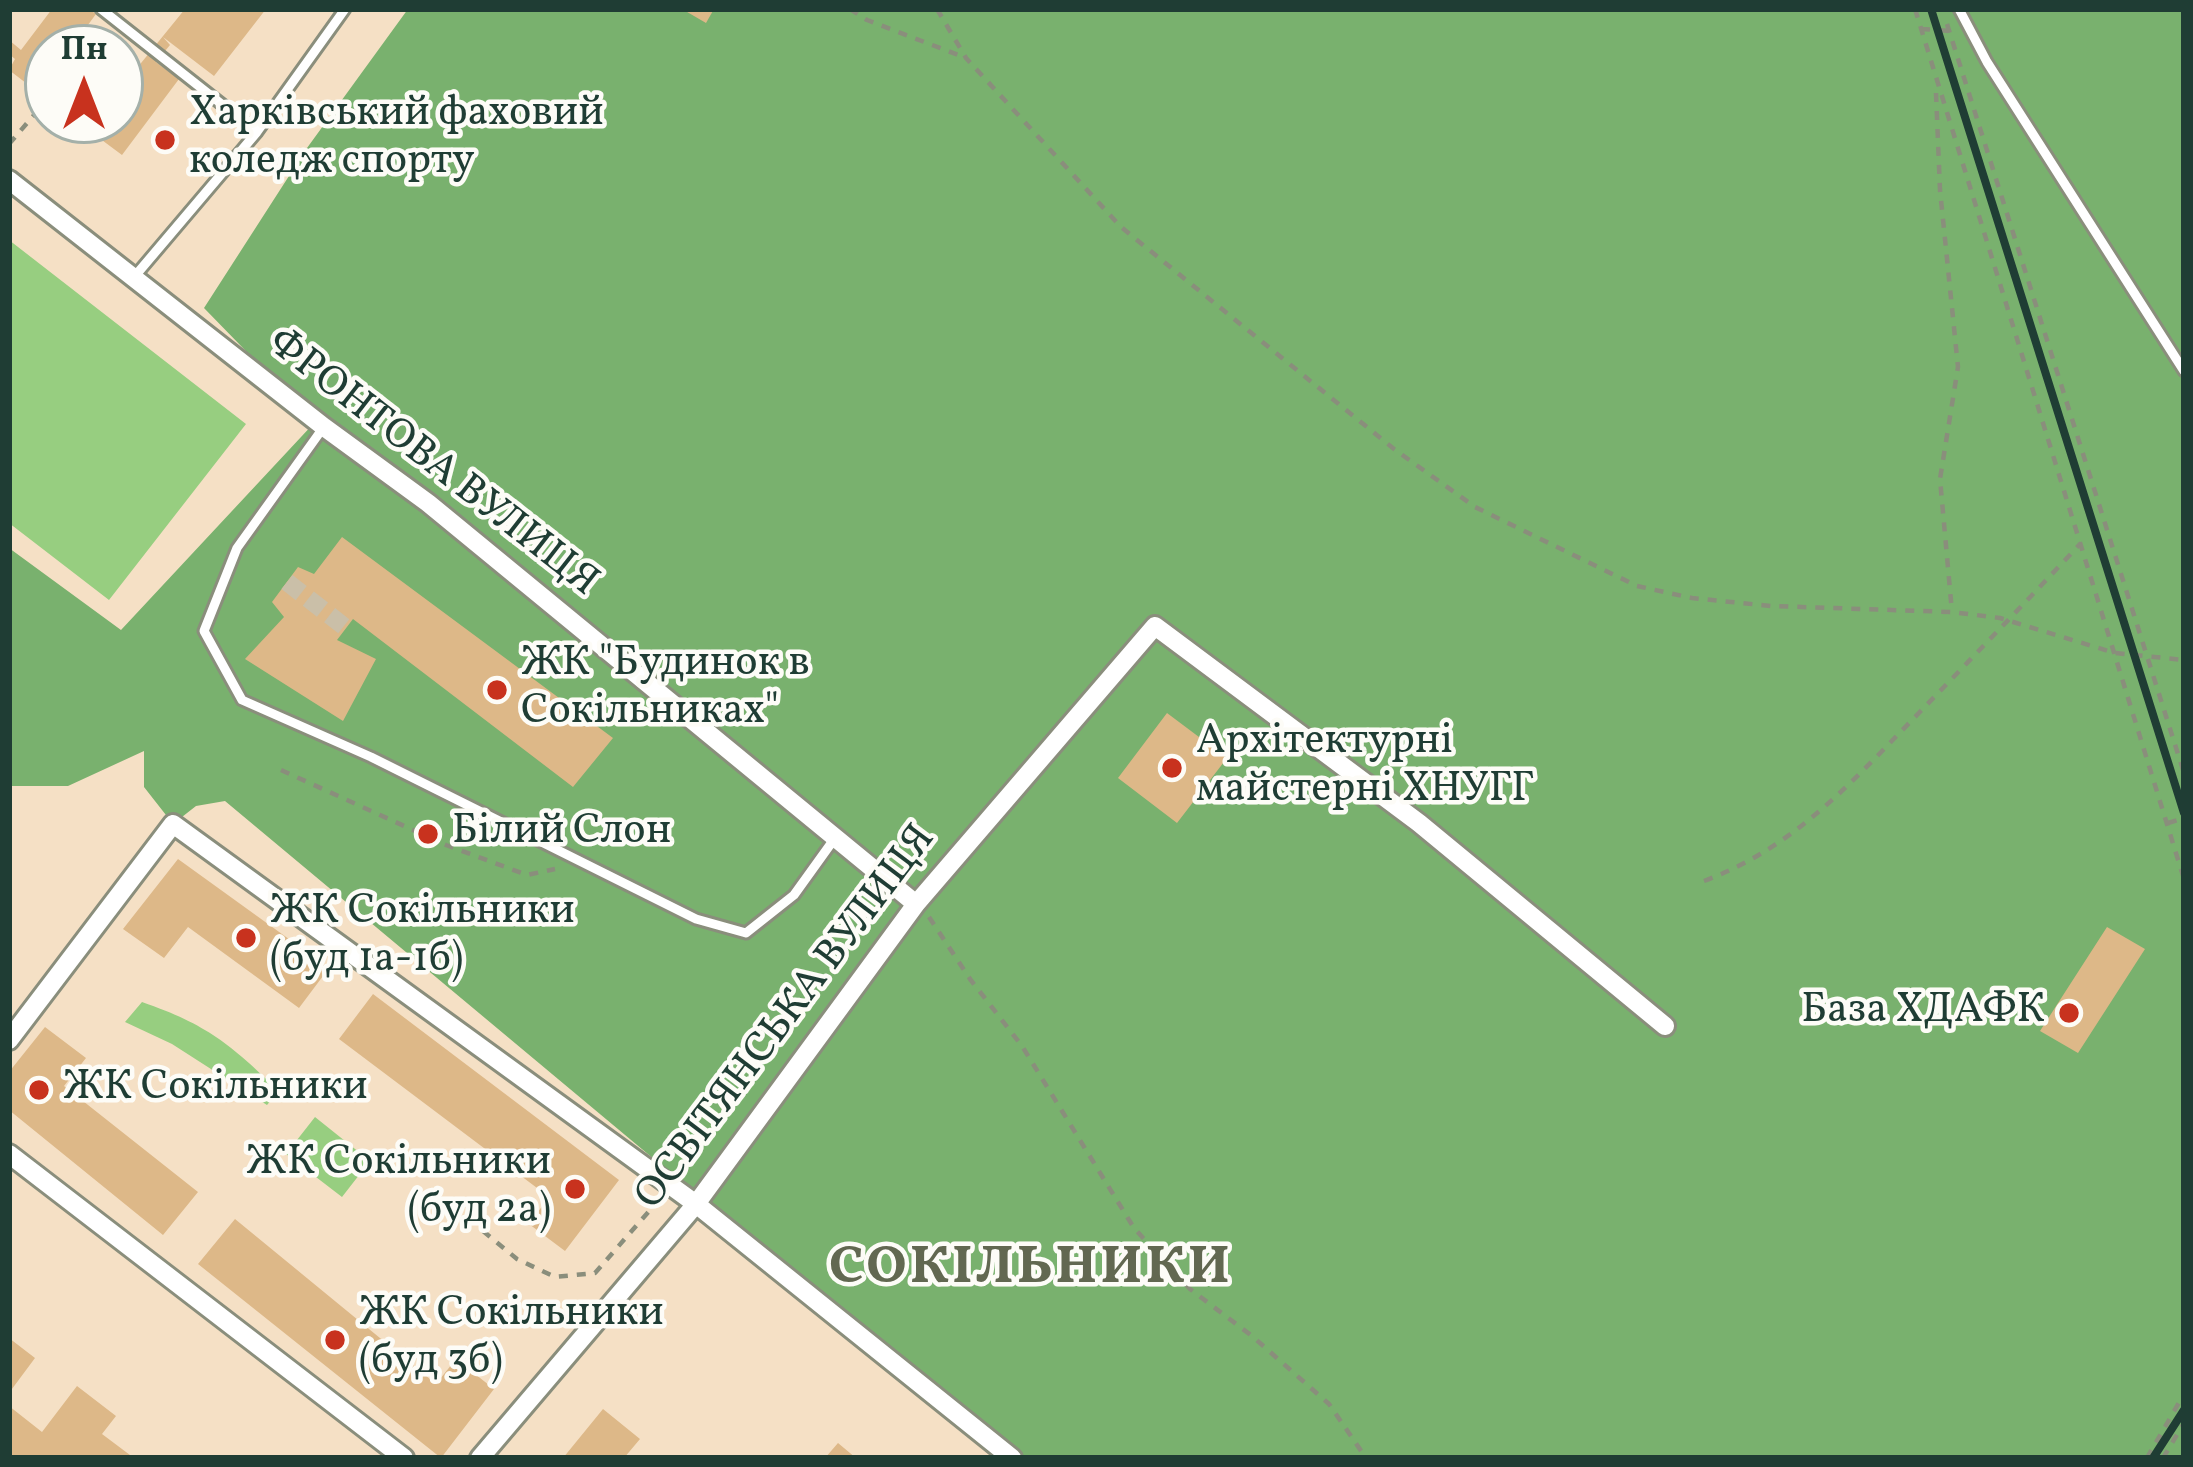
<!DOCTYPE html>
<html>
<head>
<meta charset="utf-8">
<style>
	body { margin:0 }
	#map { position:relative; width:2193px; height:1467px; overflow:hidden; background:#f5e0c5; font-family:Vollkorn,serif }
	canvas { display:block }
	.frame { position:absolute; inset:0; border:12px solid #1f3d34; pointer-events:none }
	.north { position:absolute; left:24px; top:24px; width:120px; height:120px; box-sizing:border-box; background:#fdfcf7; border:3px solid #a4b0a9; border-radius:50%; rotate:0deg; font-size:33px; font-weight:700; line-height:48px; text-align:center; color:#1f3d34 }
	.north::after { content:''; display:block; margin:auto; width:42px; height:54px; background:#c8321e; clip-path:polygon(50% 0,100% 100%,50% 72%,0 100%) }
</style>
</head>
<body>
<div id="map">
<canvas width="2193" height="1467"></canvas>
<div class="frame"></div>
<div class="north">Пн</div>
</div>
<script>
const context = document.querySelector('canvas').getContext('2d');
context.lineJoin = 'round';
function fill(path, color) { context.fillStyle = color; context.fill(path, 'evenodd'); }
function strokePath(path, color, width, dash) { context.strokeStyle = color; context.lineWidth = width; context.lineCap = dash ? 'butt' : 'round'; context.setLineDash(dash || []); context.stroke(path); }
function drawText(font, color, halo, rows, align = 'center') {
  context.font = font + ' Vollkorn,serif'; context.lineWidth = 9; context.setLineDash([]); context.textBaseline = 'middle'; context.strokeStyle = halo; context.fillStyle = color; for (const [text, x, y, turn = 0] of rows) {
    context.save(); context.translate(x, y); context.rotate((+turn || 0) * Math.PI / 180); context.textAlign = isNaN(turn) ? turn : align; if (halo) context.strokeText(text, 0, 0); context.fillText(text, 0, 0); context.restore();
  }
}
const green = new Path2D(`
	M9 240 246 424 109 600 9 523Z
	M142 1002C208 1025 230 1044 279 1091L267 1105 172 1044 125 1022Z
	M315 1117 370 1161 342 1197 286 1154Z`);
const forest = new Path2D(`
	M408 9H2184V1458H1022L661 1165 225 801 196 806 173 824 144 787V751L68 786H9V548L121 630 315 422 204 308 307 148Z`);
const building = new Path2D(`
	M52 9H89L96 14 71 48H48V100L9 70 15 59 9 54V40L21 50Z
	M185 9H266L214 76 163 37 170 45 156 62 179 79 122 155 75 120H120V82L124 84Z
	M682 9H714L706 23Z
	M342 537 613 738 573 787 353 619 337 640 376 659 343 721 245 659 284 617 272 602 298 567 314 574Z
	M1167 713 1227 758 1177 823 1118 778Z
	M178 859 329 968 299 1008 188 927 164 958 123 929Z
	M2107 927 2145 949 2078 1053 2040 1031Z
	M373 994 619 1180 565 1251 529 1224 549 1197 339 1039Z
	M45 1027 86 1058 64 1086 198 1192 163 1235 9 1110V1072Z
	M235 1219 436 1384 456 1359 494 1389 441 1458 198 1264Z
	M9 1338 35 1358 9 1393Z
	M77 1386 116 1416 102 1434 134 1458H9V1406L42 1432Z
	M603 1409 640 1439 624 1458H563Z
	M838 1443 856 1458H825Z`);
const minorTunnel = new Path2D(`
	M287 582 346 628`);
const path = new Path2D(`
	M850 9 867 20 966 58
	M937 9 966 58 1121 227 1394 449 1475 507 1637 586 1692 598 1771 606 1952 612 2000 618 2115 653 2184 660
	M1915 9 2184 879
	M1947 24 2184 773
	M1921 29 1951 31
	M1936 93 1940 190 1958 367 1940 479 1952 612
	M9 144 48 99
	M281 770 446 845 527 875 555 869
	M2168 823 2184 818
	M1704 881C1793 848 1849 785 1914 718 1970 660 2026 602 2081 543
	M929 917 970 979 1022 1046 1134 1228 1190 1289 1252 1336 1329 1404 1366 1458
	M483 1231 517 1259 555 1277 595 1273 658 1201
	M2147 1458 2184 1394
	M2163 1458 2184 1423`);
const service = new Path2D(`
	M101 9 257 132
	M1959 9 1987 62 2184 371
	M135 276 257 132 345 9
	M323 428 237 548 204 631 242 700 371 757 696 919 746 933 794 895 835 838`);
const minor = new Path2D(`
	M9 180 324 427 428 503 916 904
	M9 1040 173 824 696 1204 1012 1458
	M9 1154 404 1458
	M480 1458 696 1204 916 904 1155 626 1419 823 1665 1026`);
const rail = new Path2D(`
	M1931 9 2184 813
	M2153 1458 2184 1410`);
const markers = [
	[165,140,12,"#c8321e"],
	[497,690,12,"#c8321e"],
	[1172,768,12,"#c8321e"],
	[428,834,12,"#c8321e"],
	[246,938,12,"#c8321e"],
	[2069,1013,12,"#c8321e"],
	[39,1090,12,"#c8321e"],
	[575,1189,12,"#c8321e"],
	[335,1340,12,"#c8321e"]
];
const poiNames = [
	["Харківський фаховий",189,116],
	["коледж спорту",189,164],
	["ЖК \"Будинок в",521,666],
	["Сокільниках\"",521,714],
	["Архітектурні",1196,744],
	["майстерні ХНУГГ",1196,792],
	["Білий Слон",452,834],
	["ЖК Сокільники",270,914],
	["(буд 1а-1б)",270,962],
	["База ХДАФК",2045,1013,"right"],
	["ЖК Сокільники",63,1090],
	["ЖК Сокільники",551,1165,"right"],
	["(буд 2а)",551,1213,"right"],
	["ЖК Сокільники",359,1316],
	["(буд 3б)",359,1364]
];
const streetNames = [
	["ФРОНТОВА ВУЛИЦЯ",431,465,38],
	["ОСВІТЯНСЬКА ВУЛИЦЯ",788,1019,-53]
];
const districtNames = [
	["СОКІЛЬНИКИ",1031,1272]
];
fill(green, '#97ce80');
fill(forest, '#79b16e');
fill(building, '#ddb888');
strokePath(minorTunnel, '#cabfa8', 18, [18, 9]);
strokePath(service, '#8a8e7c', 15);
strokePath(minor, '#8a8e7c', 24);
strokePath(path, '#8a8e7c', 4.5, [9, 9]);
strokePath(service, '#fff', 9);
strokePath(minor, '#fff', 18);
strokePath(rail, '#1f3d34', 8);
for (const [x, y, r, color] of markers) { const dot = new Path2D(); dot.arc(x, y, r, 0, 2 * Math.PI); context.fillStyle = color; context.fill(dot); strokePath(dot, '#fdfcf7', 4.5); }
drawText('42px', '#1f3d34', '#fdfcf7', poiNames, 'left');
drawText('42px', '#1f3d34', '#fdfcf7', streetNames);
context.letterSpacing = '3px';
drawText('bold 54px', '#626851', '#fdfcf7', districtNames);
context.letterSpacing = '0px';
</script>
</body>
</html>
